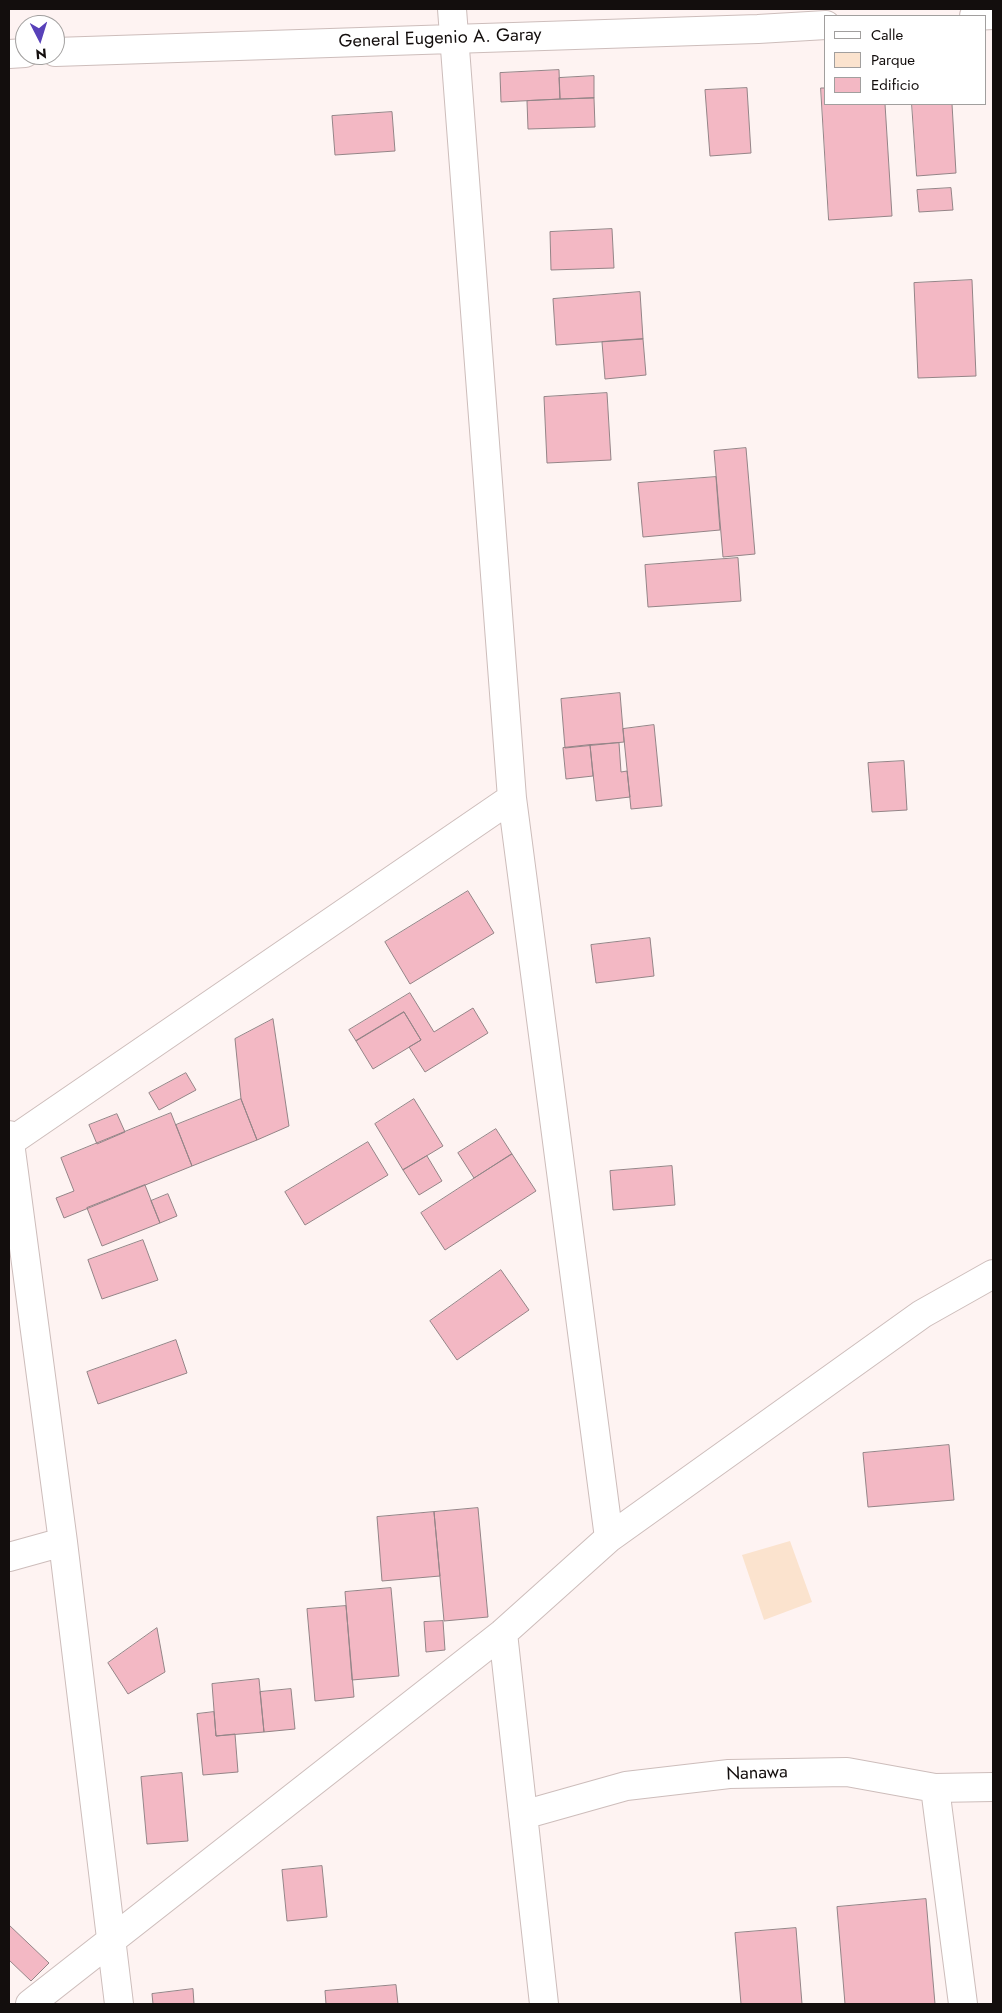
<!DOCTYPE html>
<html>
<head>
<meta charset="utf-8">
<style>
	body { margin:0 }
	#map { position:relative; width:1002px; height:2013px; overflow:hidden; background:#fef3f2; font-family:Jost,sans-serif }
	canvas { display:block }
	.frame { position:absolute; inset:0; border:10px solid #130e0d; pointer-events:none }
	.legend { position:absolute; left:824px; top:15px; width:162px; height:90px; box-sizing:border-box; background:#fff; border:1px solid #a19f9e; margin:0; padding:6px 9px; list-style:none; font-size:15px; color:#130e0d }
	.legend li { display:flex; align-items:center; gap:10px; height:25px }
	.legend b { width:25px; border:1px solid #a19f9e }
	.north { position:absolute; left:15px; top:15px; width:50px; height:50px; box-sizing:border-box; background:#fff; border:1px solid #a19f9e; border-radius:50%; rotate:175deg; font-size:14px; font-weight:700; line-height:20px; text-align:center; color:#130e0d }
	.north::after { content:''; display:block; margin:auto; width:18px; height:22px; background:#5841b9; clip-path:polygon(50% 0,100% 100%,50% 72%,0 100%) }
</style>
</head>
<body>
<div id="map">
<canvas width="1002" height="2013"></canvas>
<div class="frame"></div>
<ul class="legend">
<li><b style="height:6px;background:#fff"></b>Calle</li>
<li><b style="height:14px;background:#fbe3ce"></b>Parque</li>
<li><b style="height:14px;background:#f3b8c4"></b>Edificio</li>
</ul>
<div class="north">N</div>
</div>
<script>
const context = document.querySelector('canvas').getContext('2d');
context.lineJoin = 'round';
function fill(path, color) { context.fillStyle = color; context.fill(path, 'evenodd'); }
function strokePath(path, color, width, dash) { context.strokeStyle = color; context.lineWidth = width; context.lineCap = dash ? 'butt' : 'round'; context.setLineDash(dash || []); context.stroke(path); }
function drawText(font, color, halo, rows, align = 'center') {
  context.font = font + ' Jost,sans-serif'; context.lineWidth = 5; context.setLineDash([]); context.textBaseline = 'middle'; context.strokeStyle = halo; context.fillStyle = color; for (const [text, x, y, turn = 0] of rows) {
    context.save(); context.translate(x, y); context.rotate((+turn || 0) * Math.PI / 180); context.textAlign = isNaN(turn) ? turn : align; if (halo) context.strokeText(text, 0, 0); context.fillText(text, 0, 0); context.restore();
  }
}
const green = new Path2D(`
	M790 1541 812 1602 764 1620 742 1555Z`);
const building = new Path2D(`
	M559 70 560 99 501 102 500 73Z
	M594 76V98L560 99 559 78Z
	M747 88 751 153 710 156 705 90Z
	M821 88H826V104H885L892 216 829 220Z
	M594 98 595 127 528 129 527 101Z
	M912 104H952L956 173 917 176Z
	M392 112 395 151 335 155 332 116Z
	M951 188 953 210 919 212 917 190Z
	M612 229 614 268 551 270 550 232Z
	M972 280 976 376 918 378 914 283Z
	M640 292 643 339 556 345 553 299Z
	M643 339 646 375 605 379 602 342Z
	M607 393 611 460 547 463 544 397Z
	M746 448 755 554 723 557 714 451Z
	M716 477 720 530 643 537 638 483Z
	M738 558 741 601 648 607 645 565Z
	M620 693 624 742 565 748 561 699Z
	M654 725 662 806 631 809 623 729Z
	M619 743 621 772 627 771 630 797 596 801 590 745Z
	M590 745 593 776 566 779 563 748Z
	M904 761 907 810 872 812 868 763Z
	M468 891 494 933 410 984 385 942Z
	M650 938 654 976 596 983 591 945Z
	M410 993 434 1032 473 1008 488 1033 425 1072 409 1047 421 1040 404 1012 356 1041 349 1030Z
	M404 1012 421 1040 373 1069 356 1041Z
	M273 1019 289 1126 257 1140 241 1099 235 1039Z
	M186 1073 196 1090 159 1110 149 1093Z
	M241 1099 257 1140 192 1166 176 1125Z
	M414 1099 443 1146 403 1170 375 1124Z
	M171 1113 192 1166 64 1218 56 1198 74 1191 61 1158Z
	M117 1114 125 1132 97 1144 89 1125Z
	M496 1129 512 1154 474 1178 458 1153Z
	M368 1142 388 1175 305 1225 285 1192Z
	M512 1154 536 1191 445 1250 421 1213Z
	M427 1156 442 1181 419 1195 403 1170Z
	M672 1166 675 1205 613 1210 610 1171Z
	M145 1185 160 1223 102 1246 87 1208Z
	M168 1194 177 1216 160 1223 151 1201Z
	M143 1240 158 1280 102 1299 88 1260Z
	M501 1270 529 1310 457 1360 430 1321Z
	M176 1340 187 1373 98 1404 87 1372Z
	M949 1445 954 1500 868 1507 863 1453Z
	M478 1508 488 1617 444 1621 434 1512Z
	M434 1512 440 1576 382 1581 377 1517Z
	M391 1588 399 1676 352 1680 345 1592Z
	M346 1606 354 1697 315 1701 307 1609Z
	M443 1621 445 1650 426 1652 424 1622Z
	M157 1628 165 1672 128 1694 108 1663Z
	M259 1679 264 1732 216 1736 212 1684Z
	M291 1689 295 1729 264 1732 260 1692Z
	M214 1712 216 1736 235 1734 238 1772 203 1775 197 1714Z
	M182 1773 188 1841 147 1844 141 1777Z
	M322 1866 327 1917 287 1921 282 1870Z
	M926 1899 935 2004H845L837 1907Z
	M9 1925 49 1963 31 1981 9 1960Z
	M796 1928 802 2004H741L735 1933Z
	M396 1985 398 2004H326L325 1991Z
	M193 1989 194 2004H153L152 1994Z`);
const street = new Path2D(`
	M452 9 512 798 609 1538
	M974 16 993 15
	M55 52 758 29 826 25
	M9 54 25 53
	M9 1135 63 1542 119 2004
	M10 1142 512 798
	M9 1557 63 1542
	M503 1633 544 2004
	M935 1788 963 2004
	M523 1815 626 1786 729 1774 847 1772 935 1788 993 1787
	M30 2004 503 1633 609 1538 922 1314 993 1274`);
const streetNames = [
	["General Eugenio A. Garay",440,39,-2],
	["Nanawa",757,1774,-2]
];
fill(green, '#fbe3ce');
fill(building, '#f3b8c4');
strokePath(building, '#948487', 1);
strokePath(street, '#cdbdbb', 30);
strokePath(street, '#fff', 28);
drawText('18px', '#130e0d', '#fff', streetNames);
</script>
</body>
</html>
